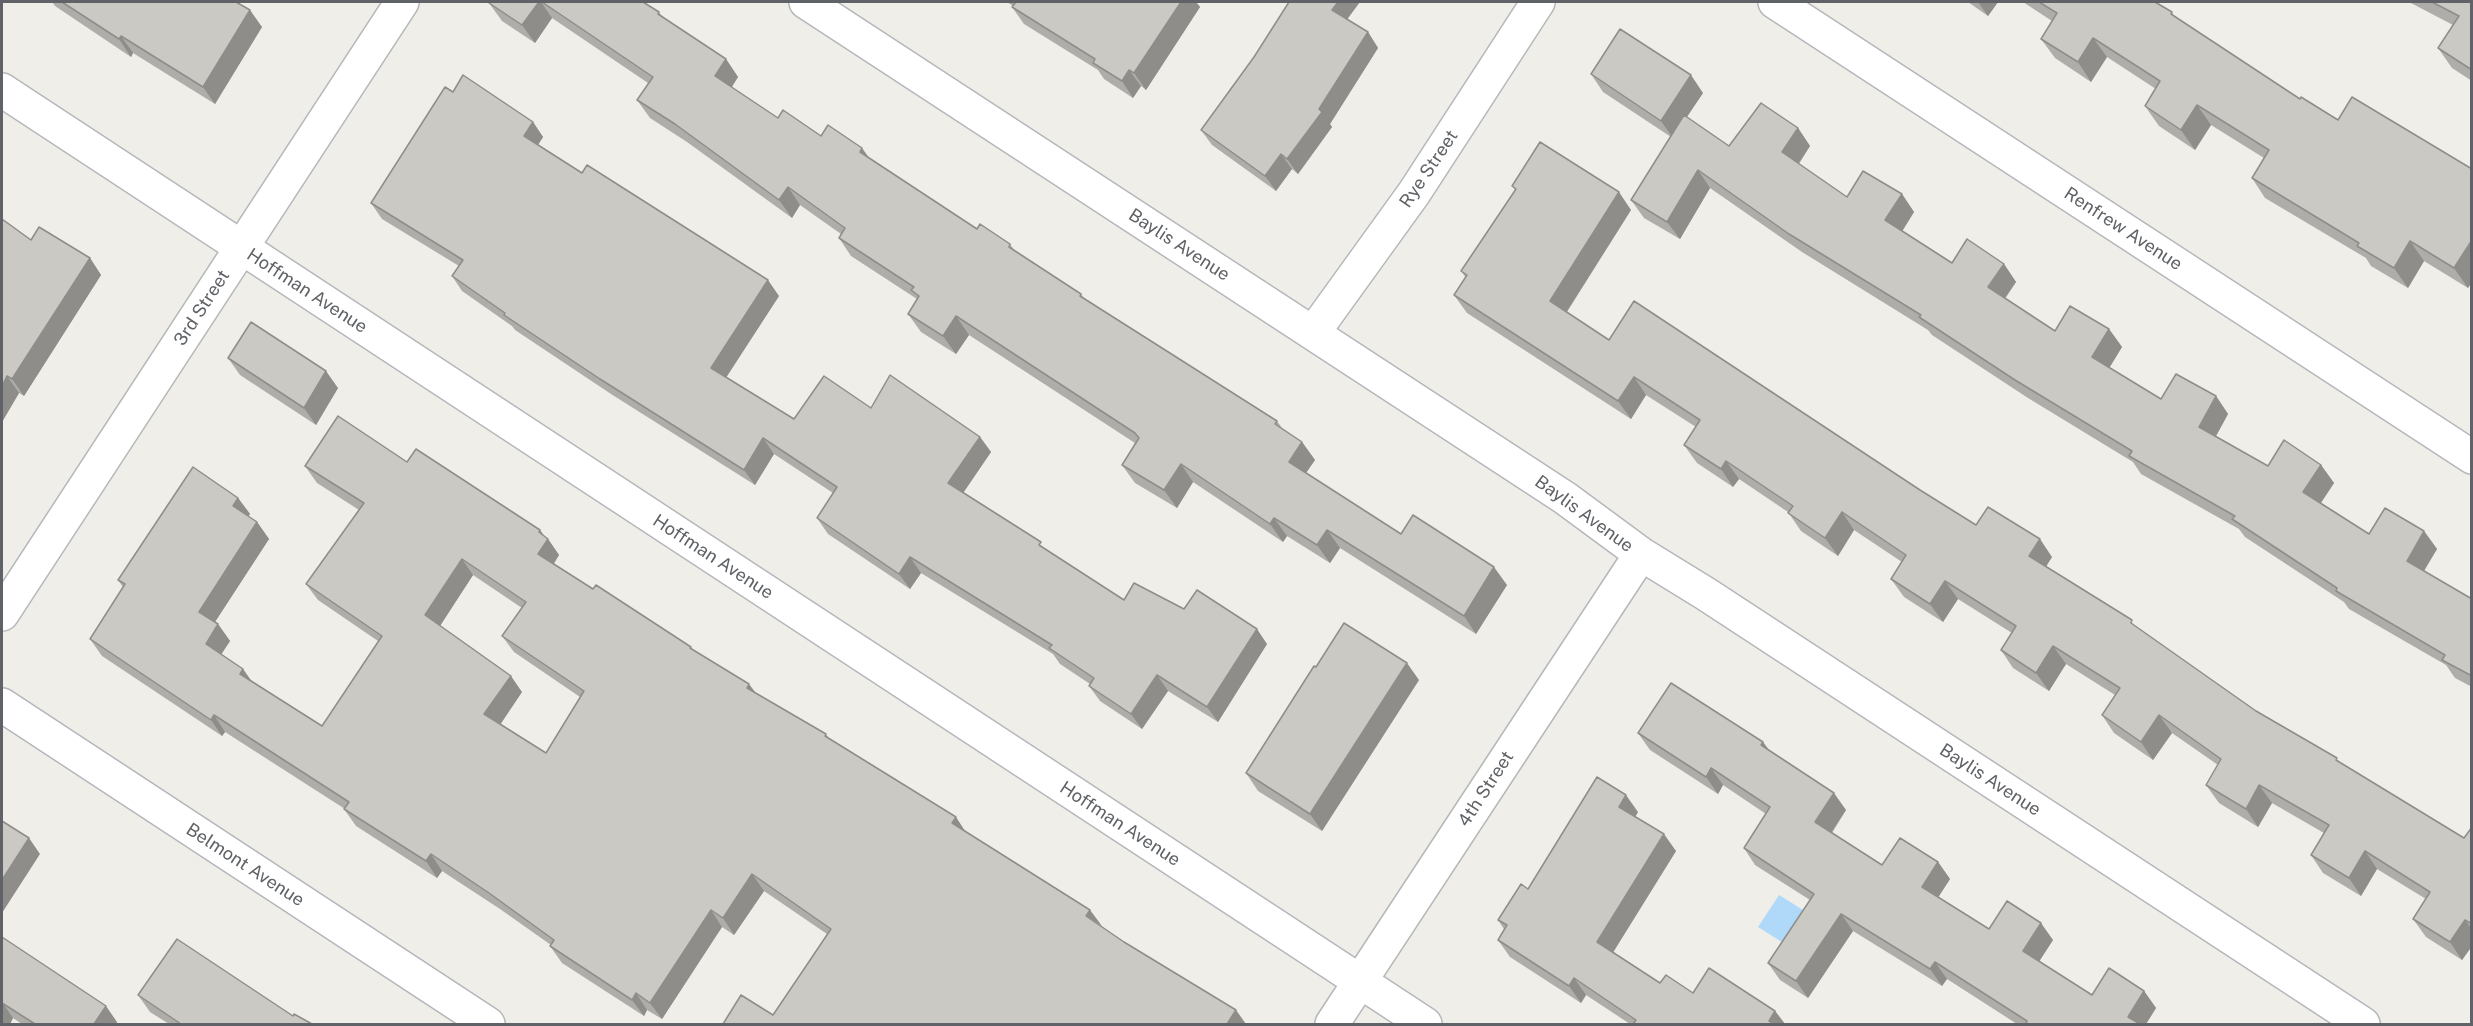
<!DOCTYPE html>
<html>
<head>
<meta charset="utf-8">
<style>
	body { margin:0 }
	#map { position:relative; width:2473px; height:1026px; overflow:hidden; background:#f0eee8; font-family:"Public Sans",sans-serif }
	canvas { display:block }
	.frame { position:absolute; inset:0; border:3px solid #5f6266; pointer-events:none }
</style>
</head>
<body>
<div id="map">
<canvas width="2473" height="1026"></canvas>
<div class="frame"></div>
</div>
<script>
const context = document.querySelector('canvas').getContext('2d');
context.lineJoin = 'round';
function fill(path, color) { context.fillStyle = color; context.fill(path, 'evenodd'); }
function strokePath(path, color, width, dash) { context.strokeStyle = color; context.lineWidth = width; context.lineCap = dash ? 'butt' : 'round'; context.setLineDash(dash || []); context.stroke(path); }
function drawText(font, color, halo, rows, align = 'center') {
  context.font = font + ' "Public Sans",sans-serif'; context.lineWidth = 5; context.setLineDash([]); context.textBaseline = 'middle'; context.strokeStyle = halo; context.fillStyle = color; for (const [text, x, y, turn = 0] of rows) {
    context.save(); context.translate(x, y); context.rotate((+turn || 0) * Math.PI / 180); context.textAlign = isNaN(turn) ? turn : align; if (halo) context.strokeText(text, 0, 0); context.fillText(text, 0, 0); context.restore();
  }
}
const water = new Path2D(`
	M1779 895 1846 937 1825 969 1758 927Z`);
const street = new Path2D(`
	M806 2 1565 498 1641 554 1706 594 2363 1024
	M1775 2 2472 457
	M2 90 1425 1024
	M1313 333 1414 193 1538 2
	M2 614 402 2
	M1332 1024 1641 554`);
const secondary = new Path2D(`
	M2 705 488 1024`);
const wall = new Path2D(`
	M52 2H236L262 27 215 104 133 53 131 57 55 6Z
	M490 2H643L659 12 663 18 726 59 738 77 732 87 778 118 869 158 977 229 1010 244 1015 251 1081 294 1084 298 1277 421 1282 428 1302 442 1315 460 1306 473 1401 534 1507 585 1476 634 1340 548 1330 563 1287 536 1283 542 1193 482 1177 508 1135 483 1122 465 1135 443 969 335 956 354 921 332 908 314 917 299 851 256 839 238 841 234 800 205 792 218 687 142 650 118 637 100 648 83 552 18 535 43 502 21 489 3Z
	M1007 2H1196L1200 7 1146 90 1141 86 1133 98 1104 79 1098 70 1024 24 1012 7 1013 6Z
	M1968 2H1998L1988 16Z
	M2023 2H2155L2172 12 2174 16 2300 99 2338 120 2472 169V282L2468 288 2424 261 2408 288 2371 266 2366 258 2265 198 2252 178 2264 158 2211 125 2195 150 2159 126 2145 106 2156 89 2107 57 2091 82 2055 58 2041 39 2052 21Z
	M2409 2H2472V81L2452 68 2438 48 2453 25Z
	M1347 19 1368 32 1378 48 1330 124 1332 127 1298 174 1292 169 1276 191 1212 145 1201 130 1254 57Z
	M1591 74 1703 93 1686 117 1729 146 1798 128 1810 146 1799 164 1847 197 1902 194 1914 212 1902 231 1952 263 2004 264 2016 282 2005 299 2055 331 2109 329 2122 347 2109 368 2161 399 2216 396 2228 414 2216 436 2268 466 2321 465 2334 483 2321 503 2369 534 2424 531 2437 549 2424 571 2472 599V687L2455 678 2446 665 2349 609 2344 602 2245 537 2239 529 2141 474 2133 462 2028 398 1932 335 1928 330 1802 252 1710 188 1680 239 1644 218 1631 200 1671 137 1603 92Z
	M453 92 533 122 543 137 538 145 779 296 726 377 794 419 871 408 980 437 991 452 963 493 1047 550 1124 600 1184 609 1267 644 1218 722 1168 691 1142 729 1100 701 1089 686 1090 684 1060 664 1053 654 921 573 910 589 828 534 817 518 833 493 774 454 755 485 611 394 515 330 512 326 462 291 452 276 459 266 382 219 371 203Z
	M1512 186 1631 210 1567 312 1609 340 1920 490 1976 525 2052 557 2046 567 2138 629 2256 711 2464 838 2472 827V946L2462 960 2426 937 2413 919 2426 899 2377 869 2361 896 2323 873 2311 855 2324 833 2272 803 2258 827 2219 803 2206 785 2218 765 2172 733 2153 760 2114 733 2102 715 2115 695 2066 664 2049 691 2013 668 2001 650 2012 633 1958 599 1943 622 1904 597 1891 579 1902 562 1854 530 1838 556 1801 531 1788 512 1739 479 1733 487 1697 463 1684 445 1696 427 1646 395 1631 419 1467 313 1454 295 1466 278 1461 271 1515 190Z
	M2 219 31 240 90 258 101 275 24 396 19 393 2 422Z
	M228 358 338 388 316 425 240 375Z
	M407 462 540 530 544 536 548 539 559 555 554 564 593 589 691 647 693 650 755 693 826 734 830 740 956 817 773 1015 827 934 764 891 734 935 722 927 662 1019 647 1010 644 1016 562 963 550 946 551 945 500 909 442 871 437 878 356 826 344 809H345L225 732 222 736 102 656 90 639 123 587 118 580 238 498 250 514 248 516 257 522 269 539 215 622 218 624 230 641 221 654 243 669 251 681 322 726 378 641 318 600 306 584 359 510 317 483 305 466ZM473 575 522 608 502 636 514 652 580 697 546 753 500 724 522 692 440 626Z
	M1316 667 1419 680 1322 831 1258 791 1246 773Z
	M1638 733 1763 742 1770 751 1846 810 1832 833 1882 865 1938 862 1950 879 1938 897 1989 929 2053 940 2039 961 2092 995 2144 991 2156 1008 2146 1024H2017L1947 979 1942 986 1853 931 1808 998 1780 980 1768 963 1810 900 1755 865 1744 848 1766 814 1723 785 1718 794 1650 750Z
	M1638 812 1635 817 1676 851 1613 952 1660 983 1693 993 1775 1011 1785 1024H1630L1586 995 1581 1003 1510 957 1498 940 1504 929 1498 920 1528 889Z
	M2 937 117 1022 116 1024H22L13 1018 10 1024H2Z
	M138 995 293 1016 312 1024H169L150 1012Z`);
const shadedWall = new Path2D(`
	M539 2H541L552 18 535 43 522 25Z
	M1181 2H1196L1200 7 1146 90 1134 73Z
	M1338 2H1360L1343 25 1332 10Z
	M1978 2H1998L1988 16Z
	M250 10 262 27 215 104 203 87Z
	M1368 32 1378 48 1330 124 1332 127 1298 174 1287 159Z
	M121 36 133 53 131 57 119 39Z
	M2093 38 2107 57 2091 82 2078 62Z
	M726 59 738 77 727 94 715 76Z
	M1129 70 1141 86 1133 98 1122 81Z
	M1691 75 1703 93 1673 138 1661 121Z
	M2197 105 2211 125 2195 150 2181 130Z
	M533 122 543 137 534 151 524 136Z
	M1798 128 1810 146 1794 170 1782 152Z
	M862 148 875 166 860 152Z
	M1281 154 1292 169 1276 191 1265 176Z
	M1698 170 1710 188 1680 239 1667 222Z
	M788 187 800 205 792 218 779 200Z
	M1619 192 1631 210 1562 319 1550 301Z
	M1902 194 1914 212 1898 238 1885 220Z
	M2472 240V282L2468 288 2454 268Z
	M2410 241 2424 261 2408 288 2394 268Z
	M90 258 101 275 24 396 12 379Z
	M2004 264 2016 282 2000 305 1988 287Z
	M768 280 779 296 722 384 711 368Z
	M956 316 969 335 956 354 943 336Z
	M2109 329 2122 347 2105 375 2092 357Z
	M326 371 338 388 316 425 304 408Z
	M7 376 19 393 2 422V386Z
	M1634 377 1646 395 1631 419 1618 401Z
	M2216 396 2228 414 2211 445 2199 427Z
	M980 437 991 452 959 499 948 483Z
	M763 438 774 454 755 485 744 470Z
	M1302 442 1315 460 1301 480 1289 462Z
	M1726 461 1739 479 1733 487 1721 469Z
	M1181 464 1193 482 1177 508 1164 490Z
	M2321 465 2334 483 2316 510 2303 492Z
	M238 498 250 514 244 522 233 506Z
	M1842 512 1854 530 1838 556 1825 538Z
	M1274 518 1287 536 1283 542 1270 524Z
	M257 522 269 539 211 628 199 612Z
	M540 530 547 540 548 539 559 555 549 570 538 554 539 532Z
	M1327 530 1340 548 1330 563 1317 545Z
	M2424 531 2437 549 2419 579 2407 561Z
	M2040 539 2052 557 2041 574 2029 556Z
	M910 557 921 573 910 589 899 574Z
	M462 559 473 575 436 632 425 615Z
	M1494 567 1507 585 1476 634 1464 616Z
	M1945 581 1958 599 1943 622 1930 604Z
	M218 624 230 641 217 661 206 644Z
	M1257 629 1267 644 1218 722 1207 707Z
	M2053 646 2066 664 2049 691 2036 673Z
	M1407 663 1419 680 1322 831 1310 814Z
	M243 669 255 686 240 674Z
	M1157 675 1168 691 1142 729 1131 714Z
	M511 676 522 692 496 731 484 714Z
	M749 684 761 700 747 688Z
	M214 715 225 732 222 736 211 720Z
	M2159 715 2172 733 2153 760 2141 742Z
	M1763 742 1775 759 1761 745Z
	M1711 768 1723 785 1718 794 1706 777Z
	M2259 785 2272 803 2258 827 2246 809Z
	M1834 793 1846 810 1827 839 1815 822Z
	M1626 795 1638 812 1631 824 1619 807Z
	M956 817 967 834 952 823Z
	M1664 834 1676 851 1609 959 1597 942Z
	M29 838 40 854 2 913V880Z
	M2365 851 2377 869 2361 896 2349 878Z
	M431 854 442 871 437 878 426 861Z
	M1938 862 1950 879 1934 904 1922 887Z
	M752 874 764 891 734 935 723 918Z
	M711 910 722 927 662 1019 650 1003Z
	M1090 910 1102 926 1086 916Z
	M1841 914 1853 931 1808 998 1796 981Z
	M2465 920 2472 929V946L2462 960 2450 942Z
	M2041 923 2053 940 2035 968 2023 951Z
	M1935 962 1947 979 1942 986 1930 969Z
	M1574 978 1586 995 1581 1003 1569 986Z
	M2144 991 2156 1008 2146 1024H2133L2128 1017Z
	M636 993 647 1010 644 1016 632 1000Z
	M2 1002 13 1018 10 1024H2Z
	M106 1006 117 1022 116 1024H94Z
	M1236 1010 1246 1024H1227Z
	M1775 1011 1785 1024H1771L1769 1021Z`);
const building = new Path2D(`
	M62 2H236L250 10 203 87 121 36 119 39Z
	M490 2H539L522 25 489 3Z
	M542 2H643L659 12 658 14 726 59 715 76 778 118 783 110 821 136 828 125 862 148 860 152 977 229 980 224 1010 244 1009 247 1081 294 1080 296 1277 421 1275 424 1302 442 1289 462 1401 534 1413 515 1494 567 1464 616 1327 530 1317 545 1274 518 1270 524 1181 464 1164 490 1122 465 1139 438 1135 433 956 316 943 336 908 314 919 296 911 290 914 287 839 238 845 228 788 187 779 200 675 124 637 100 653 77Z
	M1016 2H1181L1134 73 1129 70 1122 81 1093 63 1095 59 1012 7Z
	M1289 2H1338L1332 10 1368 32 1319 109 1322 112 1287 159 1281 154 1265 176 1201 130 1254 57Z
	M2039 2H2155L2172 12 2171 14 2300 99 2301 97 2338 120 2352 97 2472 169V240L2454 268 2410 241 2394 268 2357 246 2359 243 2252 178 2269 150 2197 105 2181 130 2145 106 2160 81 2093 38 2078 62 2041 39 2057 13Z
	M2432 2H2472V70L2438 48 2459 16Z
	M1620 29 1691 75 1661 121 1591 74Z
	M463 75 533 122 524 136 582 173 587 165 768 280 711 368 794 419 824 376 871 408 890 375 980 437 948 483 1041 542 1039 545 1124 600 1134 583 1184 609 1197 590 1257 629 1207 707 1157 675 1131 714 1089 686 1094 678 1049 648 1052 645 910 557 899 574 817 518 837 487 763 438 744 470 600 379 504 315 505 313 452 276 463 260 371 203 445 87 453 92Z
	M1761 103 1798 128 1782 152 1847 197 1863 171 1902 194 1885 220 1952 263 1967 239 2004 264 1988 287 2055 331 2070 306 2109 329 2092 357 2161 399 2176 374 2216 396 2199 427 2268 466 2284 440 2321 465 2303 492 2369 534 2385 508 2424 531 2407 561 2472 599V676L2442 660 2445 655 2336 591 2337 588 2232 519 2235 516 2129 456 2132 451 2015 380 1919 317 1921 315 1789 234 1698 170 1667 222 1631 200 1684 115 1729 146Z
	M1540 142 1619 192 1550 301 1609 340 1634 301 1920 490 1976 525 1988 507 2040 539 2029 556 2132 620 2131 623 2256 711 2337 758 2336 760 2464 838 2472 827V924L2465 920 2450 942 2413 919 2430 892 2365 851 2349 878 2311 855 2329 825 2259 785 2246 809 2206 785 2221 759 2159 715 2141 742 2102 715 2120 688 2053 646 2036 673 2001 650 2016 626 1945 581 1930 604 1891 579 1906 555 1842 512 1825 538 1788 513 1793 506 1726 461 1721 469 1684 445 1700 420 1634 377 1618 401 1454 295 1467 275 1461 271 1516 189 1512 186Z
	M2 219 31 240 39 227 90 258 12 379 7 376 2 386Z
	M251 322 326 371 304 408 228 358Z
	M338 416 407 462 416 449 540 530 539 532 548 539 538 554 593 589 596 585 691 647 690 648 749 684 747 688 826 734 825 736 956 817 952 823 1090 910 1086 916 1124 942 1236 1010 1227 1024H723L741 995 773 1015 831 929 752 874 723 918 711 910 650 1003 636 993 632 1000 550 946 554 940 489 893 431 854 426 861 344 809 349 802 214 715 211 720 90 639 125 584 118 580 193 467 238 498 233 506 257 522 199 612 218 624 206 644 243 669 240 674 322 726 382 636 306 584 364 503 305 466ZM462 559 526 602 502 636 584 691 546 753 484 714 511 676 425 615Z
	M1344 623 1407 663 1310 814 1246 773 1314 666 1316 667Z
	M1671 683 1763 742 1761 745 1834 793 1815 822 1882 865 1900 838 1938 862 1922 887 1989 929 2007 901 2041 923 2023 951 2092 995 2109 968 2144 991 2128 1017 2140 1024H2026L2027 1021 1935 962 1930 969 1841 914 1796 981 1768 963 1814 894 1744 848 1770 807 1711 768 1706 777 1638 733Z
	M1597 777 1626 795 1619 807 1664 834 1597 942 1660 983 1666 975 1693 993 1709 968 1775 1011 1769 1021 1774 1024H1633L1636 1020 1574 978 1569 986 1498 940 1507 925 1498 920 1521 884 1528 889Z
	M2 821 29 838 2 880Z
	M2 937 106 1006 94 1024H35L2 1003Z
	M177 939 293 1016 294 1014 312 1024H181L138 995Z`);
const streetNames = [
	["Rye Street",1429,169,-56],
	["Renfrew Avenue",2123,229,33],
	["Baylis Avenue",1179,245,33],
	["Hoffman Avenue",307,291,33],
	["3rd Street",202,308,-57],
	["Baylis Avenue",1584,514,36],
	["Hoffman Avenue",713,557,33],
	["Baylis Avenue",1990,780,33],
	["4th Street",1486,789,-57],
	["Hoffman Avenue",1120,824,33],
	["Belmont Avenue",245,865,33]
];
fill(water, '#afd8f9');
strokePath(street, '#b5b7bb', 36);
strokePath(secondary, '#b4b6bb', 36);
strokePath(street, '#fff', 33);
strokePath(secondary, '#fff', 33);
fill(wall, '#afada9');
fill(shadedWall, '#8e8d89');
fill(building, '#cbc9c4');
strokePath(building, '#8e8d89', 1.5);
drawText('18px', '#5f6266', '#fff', streetNames);
</script>
</body>
</html>
